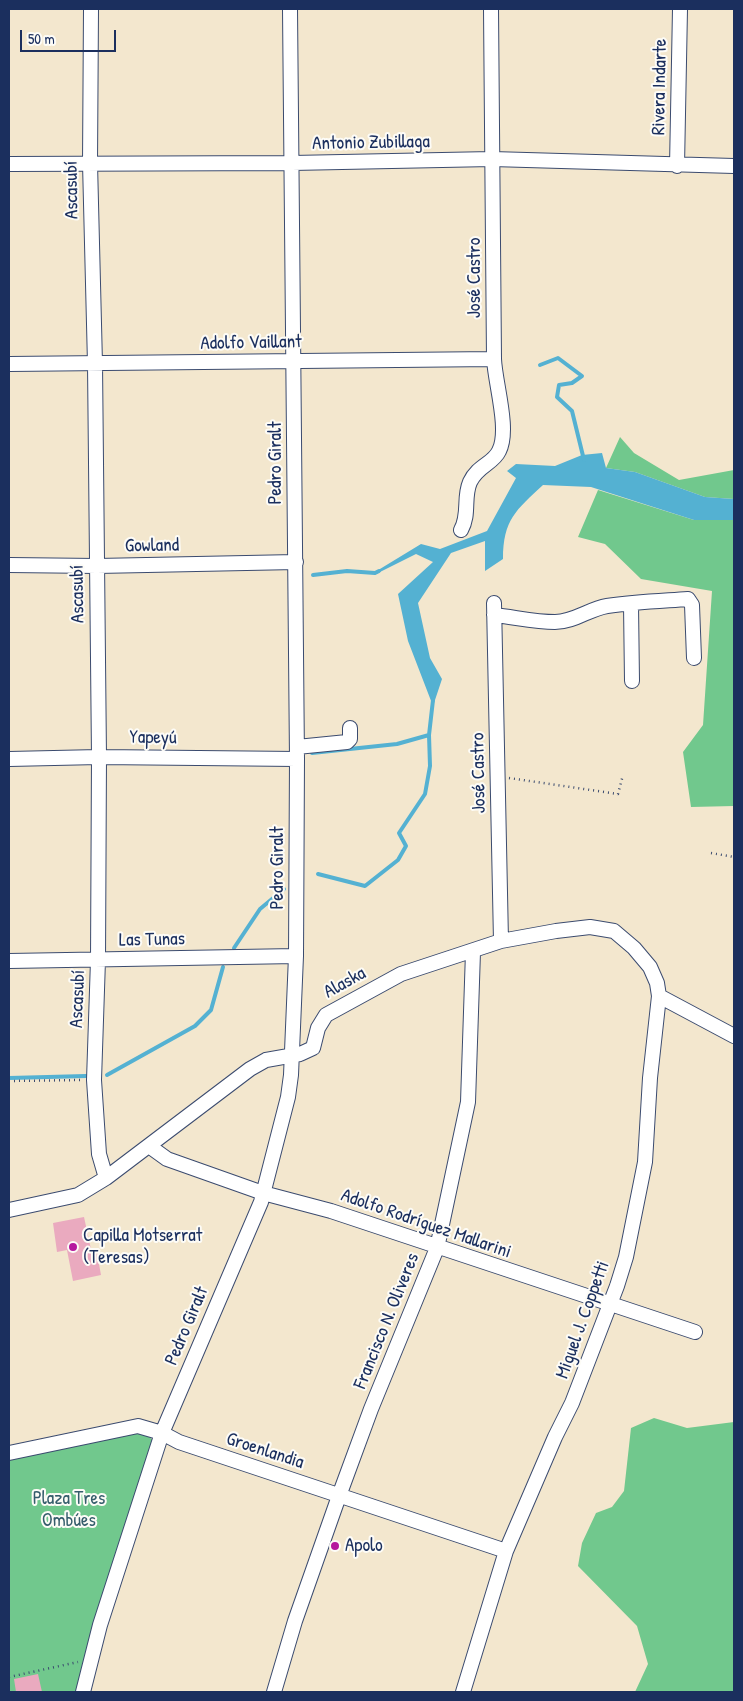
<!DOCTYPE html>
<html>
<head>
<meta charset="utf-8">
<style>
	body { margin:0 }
	#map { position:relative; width:743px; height:1701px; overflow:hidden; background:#f3e7ce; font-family:"Patrick Hand",sans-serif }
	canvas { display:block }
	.frame { position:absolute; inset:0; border:10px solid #1b2f5e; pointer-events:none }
	.scale { position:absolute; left:20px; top:30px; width:96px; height:22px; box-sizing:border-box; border:2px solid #1b2f5e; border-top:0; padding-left:6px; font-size:15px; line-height:18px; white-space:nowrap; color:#1b2f5e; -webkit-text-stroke:4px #fdfcf7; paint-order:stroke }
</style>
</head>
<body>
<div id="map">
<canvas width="743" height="1701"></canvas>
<div class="frame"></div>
<div class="scale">50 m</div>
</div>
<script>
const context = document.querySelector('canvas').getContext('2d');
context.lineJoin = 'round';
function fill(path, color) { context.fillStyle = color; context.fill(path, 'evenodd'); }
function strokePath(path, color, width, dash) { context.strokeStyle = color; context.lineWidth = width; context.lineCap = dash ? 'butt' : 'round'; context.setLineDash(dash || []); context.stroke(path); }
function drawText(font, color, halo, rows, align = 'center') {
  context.font = font + ' "Patrick Hand",sans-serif'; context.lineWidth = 4; context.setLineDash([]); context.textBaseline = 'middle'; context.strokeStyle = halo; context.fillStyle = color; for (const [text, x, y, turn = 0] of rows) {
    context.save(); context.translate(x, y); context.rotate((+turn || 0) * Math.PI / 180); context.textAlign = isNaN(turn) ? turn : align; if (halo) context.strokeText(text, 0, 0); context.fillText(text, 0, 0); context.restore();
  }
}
const green = new Path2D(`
	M620 437 634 453 679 480 734 470V499L705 497 635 472 606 468Z
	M598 490 694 520H734V806L691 807 683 752 703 725 712 591 641 579 605 544 578 537Z
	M654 1418 687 1428 734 1422V1692H635L648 1664 637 1626 578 1566 582 1543 596 1513 612 1507 624 1491 631 1428Z
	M133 1433 146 1434 155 1442 78 1692H9V1460Z`);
const water = new Path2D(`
	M602 453 606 468 635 472 705 497 734 499V520H694L591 487 543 485C516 510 503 520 503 559L485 571V541L451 553 418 603 430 658 442 679 433 706 408 641 398 594 433 562 416 554 376 574 375 572 421 544 440 549 487 531 516 478 507 471 516 464 555 466 582 455Z`);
const stream = new Path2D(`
	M540 365 558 358 582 376 572 383 559 385 557 397 572 411 584 460
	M313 575 347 571 375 573 379 571
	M312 753 397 744 429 735
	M318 874 365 886 398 860 406 846 399 833 425 794 430 766 429 735 433 700
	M234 948 260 909 284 889
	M107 1075 195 1026 211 1010 223 967
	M9 1078 86 1076`);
const building = new Path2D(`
	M84 1217 92 1254 97 1253 101 1275 73 1281 67 1250 57 1252 53 1223Z
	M38 1674 42 1692H16L14 1679Z`);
const path = new Path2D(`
	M509 778 618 794 623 775
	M711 853 734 857
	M9 1081 82 1080
	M9 1677 78 1662`);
const minor = new Path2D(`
	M91 9 90 163 95 364 99 757 98 960 94 1080 99 1154 106 1178
	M9 164 292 163 492 159 734 166
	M677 166 680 9
	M9 364 494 359
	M461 530C470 514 463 498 470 482 478 465 493 464 499 451 510 430 495 383 494 359L491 9
	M9 565 97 566 296 562
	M494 603 501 941
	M631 605 632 681
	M494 615C514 617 535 622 555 622 574 622 589 609 607 606 634 602 660 601 688 599L692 605 694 658
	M297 747 347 742 350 739V728
	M9 759 99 757 297 759
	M9 961 296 956
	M659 996 734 1036
	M149 1146 167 1159 263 1193 331 1211 695 1332
	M9 1210 78 1195 106 1178 250 1069 266 1060 300 1054 313 1048 318 1028 326 1015 401 974 501 941 556 931 590 927 614 931 634 948 650 967 657 983 659 996 650 1078 645 1162 626 1257 617 1286 572 1403 555 1437 506 1551 463 1692
	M9 1453 138 1426 162 1433 179 1442 506 1551
	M83 1692 100 1625 162 1433 261 1202 288 1097 291 1075 296 956 297 759 290 9
	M274 1692 295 1621 339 1496 371 1409 437 1248 468 1102 473 952`);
const markers = [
	[73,1247,5,"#b5179e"],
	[335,1546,5,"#b5179e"]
];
const streetNames = [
	["Rivera Indarte",660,87,-89],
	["Antonio Zubillaga",371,143,-1],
	["Ascasubí",72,190,-91],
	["José Castro",475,278,-90],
	["Adolfo Vaillant",251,343,-1],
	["Pedro Giralt",276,463,-90],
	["Gowland",152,546,-1],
	["Ascasubí",78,594,-91],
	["Yapeyú",153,738,1],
	["José Castro",479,773,-91],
	["Pedro Giralt",278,868,-90],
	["Las Tunas",152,940,-1],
	["Alaska",345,983,-29],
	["Ascasubí",78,999,-88],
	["Adolfo Rodríguez Mallarini",426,1224,19],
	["Miguel J. Coppetti",583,1320,-70],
	["Francisco N. Oliveres",387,1321,-68],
	["Pedro Giralt",187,1326,-67],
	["Groenlandia",265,1451,18]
];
const poiNames = [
	["Capilla Motserrat",83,1236],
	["(Teresas)",83,1258],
	["Apolo",345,1546]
];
const parkNames = [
	["Plaza Tres",69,1499],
	["Ombúes",69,1521]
];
fill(green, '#71c88d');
fill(water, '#54b1d2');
strokePath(stream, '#54b1d2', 4);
fill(building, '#eaaabf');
strokePath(minor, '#3b4b6f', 16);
strokePath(path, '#3b4b6f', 2.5, [1, 4]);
strokePath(minor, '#fff', 14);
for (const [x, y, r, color] of markers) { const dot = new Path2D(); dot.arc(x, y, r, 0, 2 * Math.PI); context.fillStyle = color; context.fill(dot); strokePath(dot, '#fdfcf7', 2); }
drawText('19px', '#1b2f5e', '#fdfcf7', streetNames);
drawText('19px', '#1b2f5e', '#fdfcf7', poiNames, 'left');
drawText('19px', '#355d6c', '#fdfcf7', parkNames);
</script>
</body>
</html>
